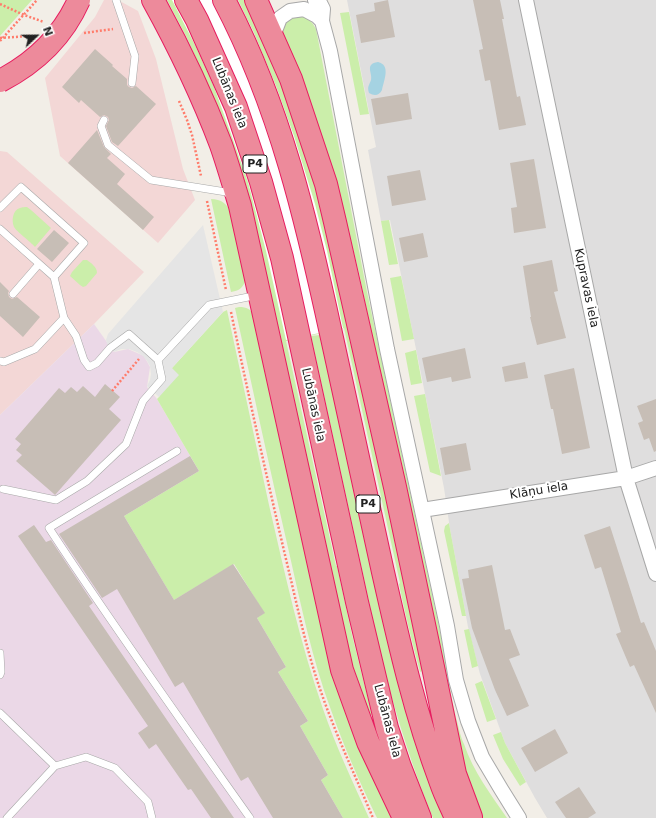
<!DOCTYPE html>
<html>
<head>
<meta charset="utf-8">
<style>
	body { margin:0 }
	#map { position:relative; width:656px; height:818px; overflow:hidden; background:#f2eee7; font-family:"DejaVu Sans",sans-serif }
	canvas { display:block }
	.north { position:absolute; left:16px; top:16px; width:40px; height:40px; -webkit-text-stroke:3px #fff; paint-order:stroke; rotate:68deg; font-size:11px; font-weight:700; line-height:16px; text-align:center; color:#212121 }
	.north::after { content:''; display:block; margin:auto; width:14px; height:18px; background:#212121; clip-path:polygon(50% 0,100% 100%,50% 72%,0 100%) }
</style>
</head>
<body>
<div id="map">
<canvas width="656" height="818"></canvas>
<div class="north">N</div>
</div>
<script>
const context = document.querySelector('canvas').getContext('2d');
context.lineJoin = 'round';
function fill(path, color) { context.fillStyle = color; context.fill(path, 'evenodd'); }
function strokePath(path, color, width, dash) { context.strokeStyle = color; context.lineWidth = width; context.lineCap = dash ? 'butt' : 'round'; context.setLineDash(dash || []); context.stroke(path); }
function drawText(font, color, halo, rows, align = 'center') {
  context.font = font + ' "DejaVu Sans",sans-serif'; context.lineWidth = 4; context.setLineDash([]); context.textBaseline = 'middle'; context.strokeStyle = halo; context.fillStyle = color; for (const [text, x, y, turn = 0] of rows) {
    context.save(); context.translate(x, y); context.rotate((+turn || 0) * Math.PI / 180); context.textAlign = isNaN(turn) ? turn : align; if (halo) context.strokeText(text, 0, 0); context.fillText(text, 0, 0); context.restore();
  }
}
const residential = new Path2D(`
	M347 0H656V818H547L535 798 505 743 480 674 468 627 450 529 444 488 390 220 381 221 368 150 376 147Z`);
const commercial = new Path2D(`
	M104 0H118L138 11 156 59 183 169 195 200 158 243 60 156 45 78 95 17Z
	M0 151 7 152 144 272 94 324 0 415Z`);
const industrial = new Path2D(`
	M94 324 114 352 128 349 144 356 150 367 147 387 157 399 199 471 124 516 134 533 233 564 265 613 257 618 286 667 278 672 308 721 300 726 328 775 321 780 343 818H0V415Z`);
const grass = new Path2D(`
	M0 0H32L0 36Z
	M167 0H247L281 77 317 186 337 269 424 670 420 672C412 643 405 613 399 584L400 583 344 328 286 341 336 566H337L352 635 372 715H370L349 655 224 125 207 83 187 38Z
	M349 12 369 114 360 115 340 13Z
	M302 15C309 18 312 22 316 29L367 292 441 636C445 664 450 691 456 718 459 727 460 736 464 744 473 771 491 795 507 818H480L458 759 407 501 359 273 338 189 283 35C281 20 289 17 302 15Z
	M211 199C221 199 228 204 231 214L246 280C242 288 241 290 231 292Z
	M27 207 31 210 51 228 35 247C31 242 16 231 14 227 11 220 13 210 20 208 22 207 26 207 27 207Z
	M389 220 398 264 389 265 381 221Z
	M83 260H87C91 263 97 267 97 273L86 286 83 287 80 285 70 276 72 272Z
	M401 276 414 339 402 341 390 278Z
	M239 307C247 307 250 309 254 315L318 608 398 818H377C360 783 344 747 331 710 312 659 301 605 289 552 270 471 253 390 235 308Z
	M227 310C241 375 255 440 269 505 285 574 300 643 323 709 336 747 353 782 369 818H343L321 780 328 775 300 726 308 721 278 672 286 667 257 618 264 613 234 564 174 600 124 516 199 471 157 399 159 397 172 368 223 312Z
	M320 335 373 576 403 703 443 818H433C413 770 398 720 384 670L311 336Z
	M416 350 422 383 411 385 405 353Z
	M425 394 441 476 430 472 414 396Z
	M449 523 450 529 466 616H462L444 531 445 526Z
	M469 629 478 666 472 668 464 630Z
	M482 681 496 719 487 722 475 684Z
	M501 732 505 743 526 782 520 786 503 759 493 735Z`);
const parking = new Path2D(`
	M203 225 223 312 172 368 179 375 159 397 147 386 150 380 151 374 150 366 147 361 143 356 137 352 129 349H121L114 352 107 344 106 340 108 334Z`);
const water = new Path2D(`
	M378 62C391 65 384 80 382 90 379 96 374 96 369 93 367 86 369 86 371 80 373 73 364 64 378 62Z`);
const pier = new Path2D(`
	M172 0H238L254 33 276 86 294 136 315 204 327 251 343 328 286 340 266 251 248 182 230 131 214 87 195 45Z`);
const building = new Path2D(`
	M388 0 395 37 361 43 356 15 375 11 374 3Z
	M473 0H500L504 19H502L517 97 520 96 526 125 499 130 490 80 485 81 479 50 483 49Z
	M95 49 113 65 112 66 127 79V85L129 87 132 88 136 86 156 104 118 146 112 142 106 126 109 120 108 117 104 115 100 117 81 100 79 103 62 87Z
	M408 93 412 119 376 125 371 99Z
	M97 130 104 147 111 154 107 158 125 174 117 184 154 217 143 230 68 163Z
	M534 159 546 228 514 233 511 208 517 207 510 163Z
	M420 170 426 200 392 206 387 176Z
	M54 230 69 243 52 262 37 249Z
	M423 233 428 257 404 262 399 238Z
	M552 260 558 291 554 292 566 338 537 345 530 317H531L523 266Z
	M0 282 9 291 8 293 9 297 12 299 17 297 40 317 23 337 0 316Z
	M465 348 471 378 452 382 451 377 427 382 422 358Z
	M525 362 528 378 505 382 502 367Z
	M574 368 590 448 562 454 553 409H551L544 375Z
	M105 384 120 397 109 409 121 420 55 495 54 494 16 461 22 455 16 450 21 444 15 439 59 388 65 393 71 387 77 392 83 386 95 397Z
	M656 399V451L654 452 649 438 644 440 638 423 643 421 637 406Z
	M466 443 471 470 445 475 440 448Z
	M190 456 199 471 124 516 174 600 233 564 265 613 257 618 286 667 278 672 308 721 300 726 328 775 321 780 343 818H273L248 777 241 781 183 682 175 687 117 589 102 598 59 534Z
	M34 525 46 542 51 540 93 603 89 606 234 818H211L191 789 188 790 156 744 149 749 138 733 148 726 18 536Z
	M610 526 641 623 644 622 656 651V713L634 665 630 667 616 634 621 632 601 567 595 569 584 535Z
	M492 565 505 630 510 629 520 655 509 659 529 706 507 716 495 690 472 628 462 579 469 578 468 570Z
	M555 729 568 753 535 772 521 748Z
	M579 787 596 813 588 818H566L555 802Z`);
const path = new Path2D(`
	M0 4 24 15 44 22
	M84 33 113 29
	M0 38 29 36
	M0 41 37 0
	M179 101 187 120 192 135 201 176
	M207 201 226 290
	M231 312C248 393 266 474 285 555 296 600 305 645 320 689 335 733 355 775 373 818
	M112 391 139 359`);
const lane = new Path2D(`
	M116 0 135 56 132 83
	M104 120 101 126 108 145 151 180 226 192 231 197
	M0 208 21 187 84 243 54 277
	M0 229 54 277 64 318 35 349 4 362 0 361
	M13 294 39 264
	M64 318 76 336 84 360 89 367 97 363 110 348 129 334 158 360 209 305 258 295
	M177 451 49 528C113 626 182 722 250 818
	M3 489 56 500 87 481 126 444 143 401 162 379 158 360
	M0 653 1 672 0 675
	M0 713 55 766
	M7 818 55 766 86 757 115 768 148 802 152 818`);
const street = new Path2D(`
	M315 0 320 3 323 9 322 21 330 51 387 349 447 626 456 680 468 721 482 757 501 789 519 818
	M526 0 626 478 656 574
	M273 36 280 18 290 11 304 9 317 16 322 21
	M422 510 626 478 656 468`);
const highway = new Path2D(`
	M153 0C179 47 202 95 221 145 228 165 234 186 240 206L342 670 368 742 404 818
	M186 0 197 20 236 107 261 182 282 258 357 602 387 728 400 767 420 818
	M224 0C280 106 307 222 332 338 349 416 366 494 383 572 399 643 415 714 441 783 445 795 451 806 456 818
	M256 0 291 79 326 184 335 222 395 487 433 667 455 774 471 817`);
const highwayBridge = new Path2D(`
	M0 81C35 63 63 36 79 0`);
const shields = [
	[255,164,24],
	[368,504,24]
];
const shieldNames = [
	["P4",255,164],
	["P4",368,504]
];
const streetNames = [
	["Lubānas iela",229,93,68],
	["Kupravas iela",586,288,78],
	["Lubānas iela",313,405,78],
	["Klāņu iela",539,491,-9],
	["Lubānas iela",387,721,75]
];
fill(residential, '#dfdede');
fill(commercial, '#f3d7d6');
fill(industrial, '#ebd8e7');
fill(grass, '#cbeeaa');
fill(parking, '#e5e5e5');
fill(water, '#a5d3e2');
fill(pier, '#fff');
fill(building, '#c7beb6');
strokePath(lane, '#a8a8a8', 8);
strokePath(street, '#a8a8a8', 16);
strokePath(highway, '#e71c5f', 24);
strokePath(path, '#ff7c6b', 2.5, [2, 2]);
strokePath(lane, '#fff', 7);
strokePath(street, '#fff', 14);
strokePath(highway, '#ed8a9b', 22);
strokePath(highwayBridge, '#e71c5f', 24, []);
strokePath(highwayBridge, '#ed8a9b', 22);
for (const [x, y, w] of shields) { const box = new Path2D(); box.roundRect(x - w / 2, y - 9, w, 18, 3); context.fillStyle = '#fff'; context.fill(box); strokePath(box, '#212121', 1); }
drawText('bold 11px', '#212121', null, shieldNames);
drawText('12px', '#212121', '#fff', streetNames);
</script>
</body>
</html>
